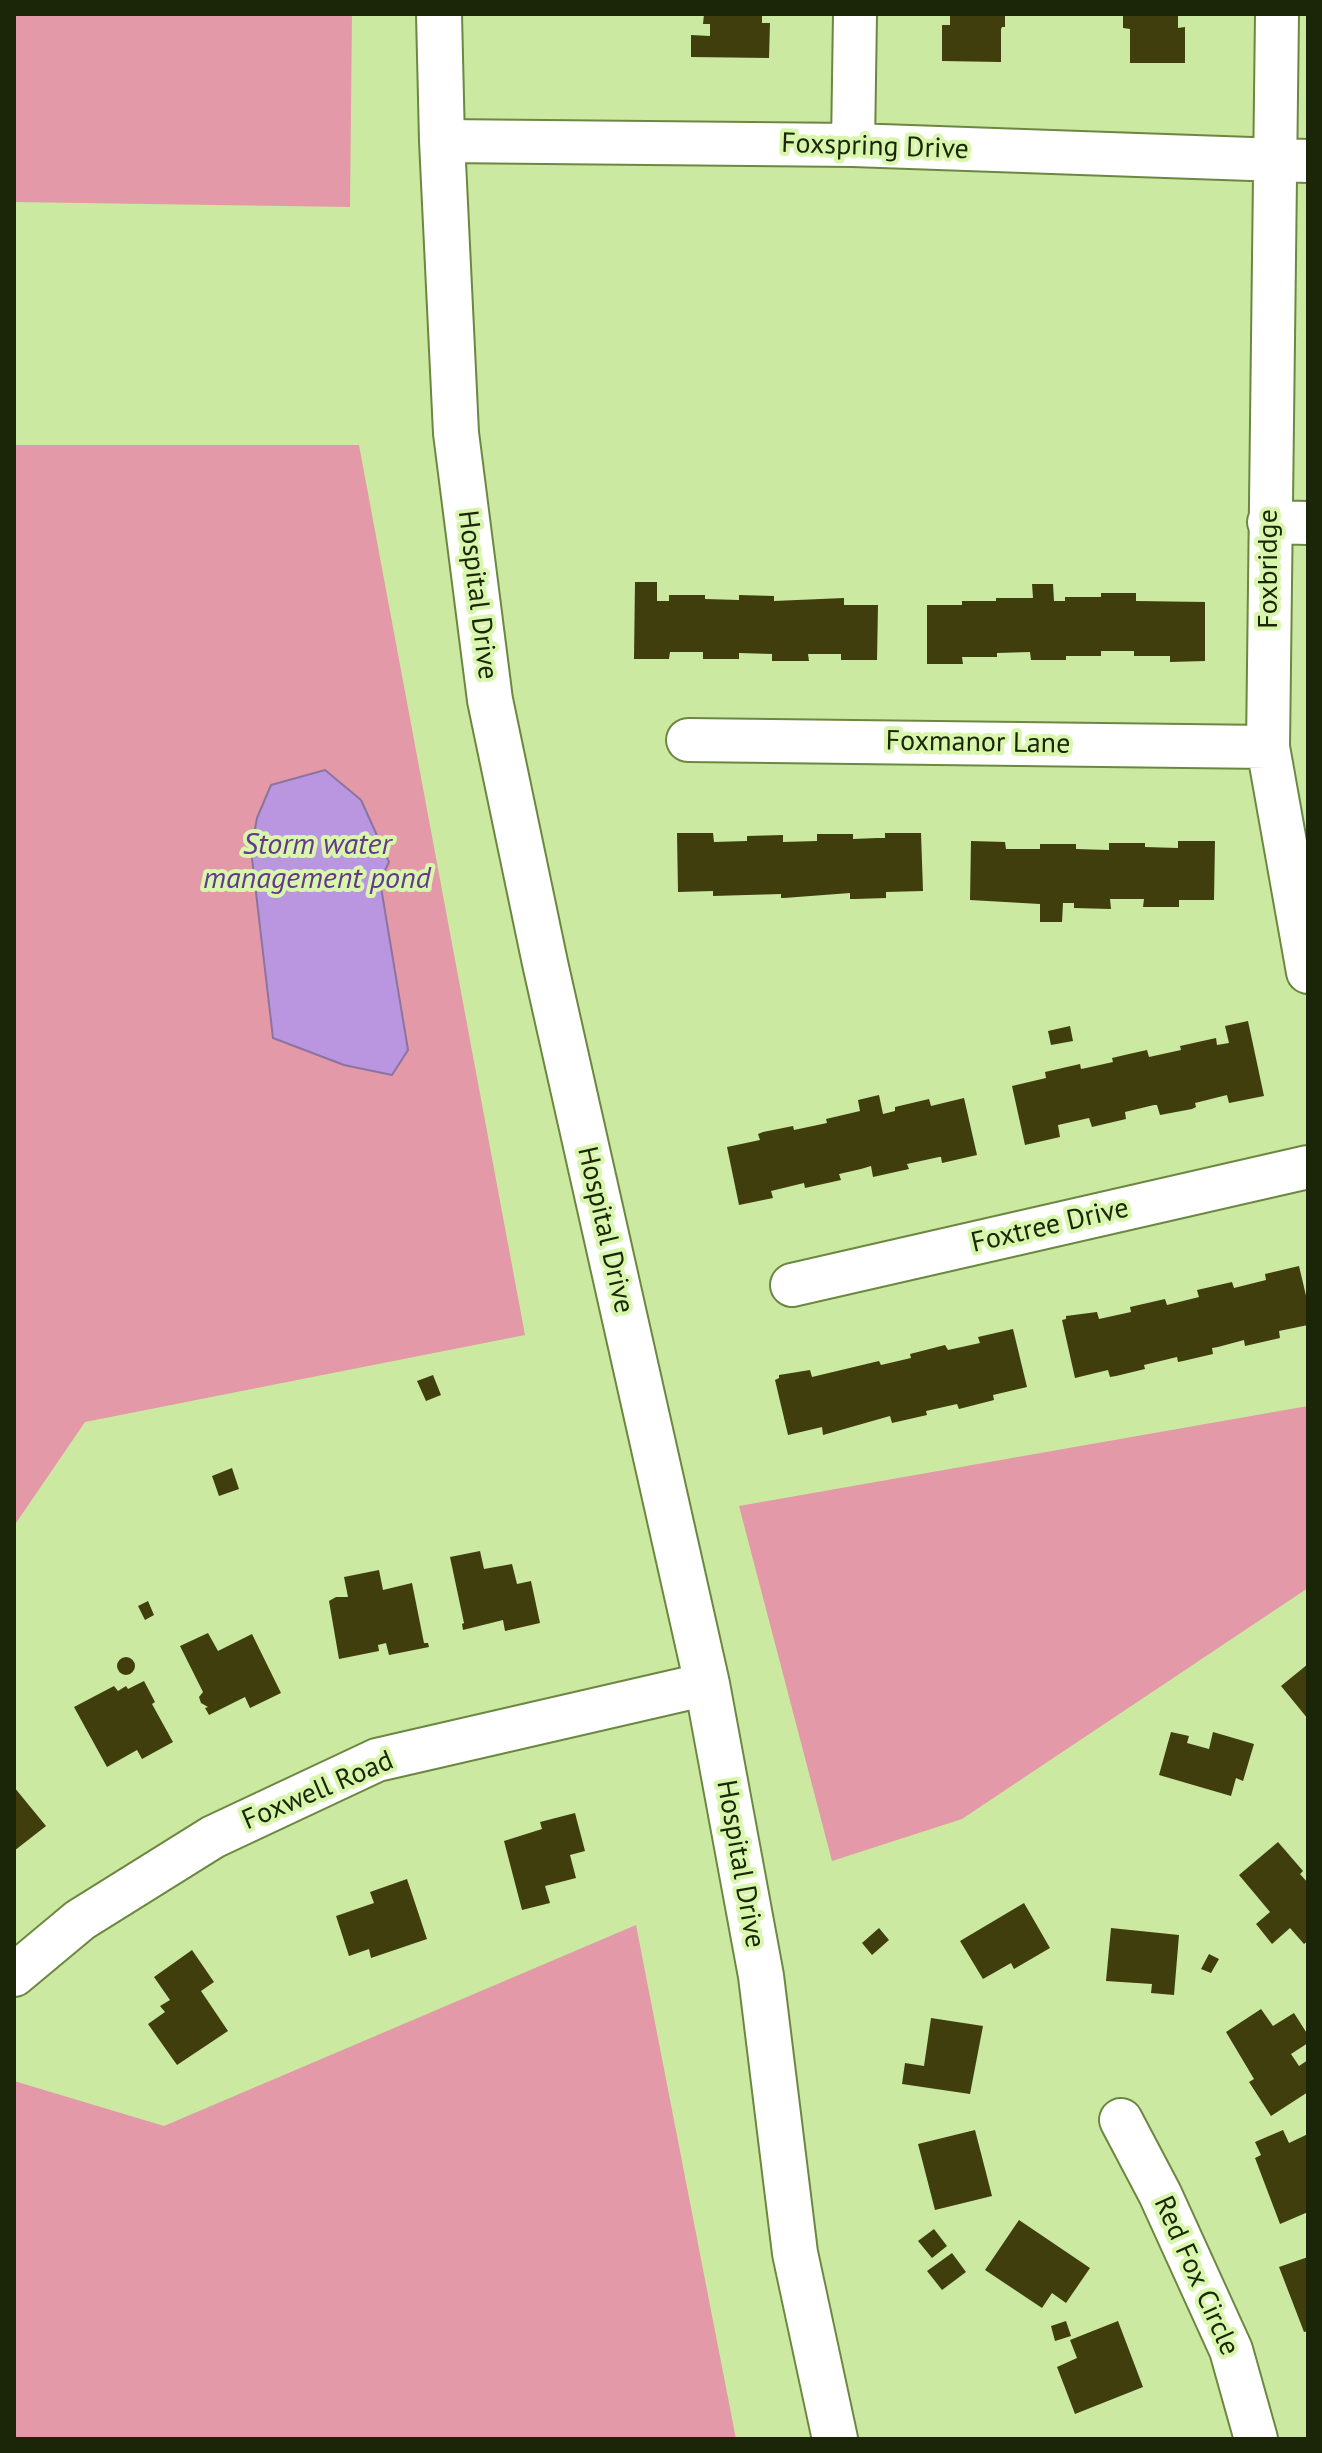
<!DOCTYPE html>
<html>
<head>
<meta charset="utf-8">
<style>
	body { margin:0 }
	#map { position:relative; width:1322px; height:2453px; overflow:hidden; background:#cbe9a0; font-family:"PT Sans",sans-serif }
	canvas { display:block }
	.frame { position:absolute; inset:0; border:16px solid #1b2608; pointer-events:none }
</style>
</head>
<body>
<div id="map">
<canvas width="1322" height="2453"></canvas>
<div class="frame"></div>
</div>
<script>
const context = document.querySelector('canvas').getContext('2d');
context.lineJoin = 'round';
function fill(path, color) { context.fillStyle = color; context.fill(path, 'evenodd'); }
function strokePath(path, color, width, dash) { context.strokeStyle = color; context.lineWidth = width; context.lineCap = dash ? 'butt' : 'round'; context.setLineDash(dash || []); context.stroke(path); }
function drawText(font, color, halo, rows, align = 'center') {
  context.font = font + ' "PT Sans",sans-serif'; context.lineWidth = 8; context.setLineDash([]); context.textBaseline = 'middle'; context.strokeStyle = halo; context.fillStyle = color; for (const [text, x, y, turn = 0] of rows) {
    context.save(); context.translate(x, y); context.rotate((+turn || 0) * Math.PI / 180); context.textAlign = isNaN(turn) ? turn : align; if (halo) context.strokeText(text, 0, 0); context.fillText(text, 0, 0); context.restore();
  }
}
const green = new Path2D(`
	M14 14H352L350 207 14 202Z
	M14 445H359L525 1335 85 1422 14 1526Z
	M1308 1406V1588L962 1819 832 1861 739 1506Z
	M636 1925 736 2439H14V2081L164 2126Z`);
const water = new Path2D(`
	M325 770 361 800 389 862 380 881 408 1050 392 1075 344 1065 273 1038 251 850 257 818 271 785Z`);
const building = new Path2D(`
	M704 14H762V23H770L769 58 691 57V35L710 36V24H703Z
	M950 14H1005V27H1002L1001 29V62L942 61V25H950Z
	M1123 14H1178V28L1185 27V63H1130V29L1123 28Z
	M635 582H657V601H669V595H705V599L739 600V595L774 596V601L844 598V605H878L877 660H841V654H808L809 661H772V654L739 653V659H703V652H670L669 659H634Z
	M1032 584H1053L1054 601H1065V597H1101V593H1136V601L1205 602V661L1170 662V656H1134V651H1101V656H1066V660H1031L1030 652 997 653V657H962L963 664H927V605H962V601H996V598H1033Z
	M677 833H713L714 842 747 841V836L783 835V842L817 841V834H853V839L877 838H885V833H921L923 891 886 892V898L855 899H850V893L784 898H781V894L713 896V891L678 892Z
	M971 841 1005 842 1006 849H1040V844H1076V849L1109 850V843H1145V847L1178 848V841H1215L1214 900H1179V907H1143L1144 899H1110L1111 909 1074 908V903H1063L1062 922H1040V904L970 900Z
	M1248 1021 1264 1096 1229 1103 1227 1095 1195 1103 1196 1107 1192 1109 1160 1115 1157 1105H1154L1125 1112 1126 1119 1092 1127 1089 1118 1058 1125 1060 1137 1025 1145 1012 1086 1046 1078 1045 1072 1080 1064 1081 1069 1086 1068 1113 1062 1112 1058 1129 1054 1147 1050 1149 1057 1181 1050 1180 1046 1216 1038 1217 1045 1229 1043 1225 1026Z
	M1070 1026 1073 1041 1051 1045 1048 1031Z
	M879 1095 883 1114 895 1111V1107L929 1099 931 1106 964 1098 977 1155 942 1163 941 1157H939L907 1164 909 1169 873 1177 871 1166 861 1169 839 1174 841 1180 805 1188 804 1183 771 1191 773 1198 739 1205 727 1147 760 1140 758 1134 763 1132 793 1126 794 1130 827 1123 826 1119 860 1111 858 1100Z
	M1299 1266 1308 1304V1325L1279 1331 1280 1338 1245 1346 1244 1340 1218 1347 1212 1348 1213 1354 1183 1361 1178 1362 1177 1357 1144 1365 1145 1369 1116 1376 1110 1377 1108 1370 1075 1378 1062 1320 1066 1319V1316L1097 1312 1099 1319 1131 1312 1130 1307 1165 1299 1167 1305 1199 1297 1197 1290 1232 1282 1234 1288 1266 1280 1265 1274Z
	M1013 1329 1027 1387 993 1395 994 1400 959 1409 957 1404 926 1411 927 1415 892 1423 890 1416 823 1435 822 1427 788 1435 775 1380 779 1378V1375L810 1370 812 1377 879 1361 881 1365 911 1358 910 1354 945 1345 948 1350 980 1343 978 1337Z
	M433 1375 441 1395 426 1401 417 1381Z
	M232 1468 239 1489 219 1496 212 1476Z
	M480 1551 484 1569 512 1564 517 1584 531 1581 540 1623 505 1631 503 1620 463 1630 462 1624 464 1623 450 1557Z
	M379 1570 383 1590 412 1583 424 1643H428L429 1647 389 1655 386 1643 378 1645 379 1651 339 1659 329 1601 336 1597H348L344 1577Z
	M148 1601 154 1615 145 1620 138 1606Z
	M208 1633 218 1651 252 1634 281 1693 250 1708 245 1697 209 1715 205 1708 208 1707 201 1703 199 1697 203 1692 180 1646Z
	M117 1666a9 9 0 1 1 18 0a9 9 0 1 1-18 0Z
	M1308 1664V1719L1281 1686Z
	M144 1681 155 1702 152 1704 173 1742 142 1759 137 1750 107 1767 74 1707 114 1686 118 1691 126 1686 128 1689Z
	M1171 1732 1189 1736 1187 1743 1209 1749 1213 1732 1254 1744 1243 1781 1236 1778 1231 1796 1159 1775Z
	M14 1787 46 1826 14 1851Z
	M575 1813 585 1851 570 1855 576 1878 545 1886 550 1903 522 1910 504 1841 542 1829 540 1822Z
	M1278 1842 1303 1871 1300 1874 1308 1883V1941L1304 1944 1290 1928 1272 1944 1256 1924 1270 1912 1239 1875Z
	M407 1879 427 1939 371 1958 369 1949 349 1956 336 1916 374 1903 370 1892Z
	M1024 1903 1050 1948 1014 1969 1011 1963 983 1979 960 1941Z
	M879 1928 889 1940 872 1955 862 1943Z
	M1111 1928 1179 1935 1174 1995 1151 1993 1152 1984 1106 1981Z
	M192 1950 214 1982 201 1991 228 2031 177 2065 148 2024 165 2012 160 2006 170 2000 154 1977Z
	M1209 1954 1219 1959 1211 1973 1201 1969Z
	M1261 2009 1273 2026 1294 2013 1308 2035V2043L1291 2054 1299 2066 1308 2060V2092L1271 2116 1249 2082 1254 2079 1226 2032Z
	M931 2018 983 2026 970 2094 902 2084 905 2063 924 2066Z
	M975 2130 992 2196 935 2210 918 2144Z
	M1283 2130 1289 2143 1308 2134V2212L1280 2224 1255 2158 1261 2155 1255 2142Z
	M1019 2220 1090 2268 1066 2303 1052 2293 1042 2308 985 2270Z
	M934 2229 947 2246 932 2258 918 2241Z
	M952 2253 966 2272 942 2290 927 2271Z
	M1308 2257V2331L1304 2332 1279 2267Z
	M1066 2321 1071 2336 1055 2341 1051 2326Z
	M1118 2321 1143 2387 1075 2414 1057 2367 1077 2358 1070 2340Z`);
const minor = new Path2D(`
	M1277 14 1268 747 1308 972
	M442 141 853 145 1308 161
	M853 145 855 14
	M1269 522 1308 523
	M688 740 1268 747
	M792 1285 1308 1167
	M14 1975 80 1920 213 1837 377 1760 707 1684
	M1121 2120 1160 2194 1231 2350 1256 2439`);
const tertiary = new Path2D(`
	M439 14 442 141 456 433 490 700 545 963 707 1684 761 1976 795 2253 835 2439`);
const streetNames = [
	["Foxspring Drive",875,147,2],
	["Foxbridge",1269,569,-90],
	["Hospital Drive",477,595,83],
	["Foxmanor Lane",978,743,1],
	["Foxtree Drive",1050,1226,-13],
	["Hospital Drive",605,1230,77],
	["Foxwell Road",318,1791,-23],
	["Hospital Drive",740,1864,80],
	["Red Fox Circle",1196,2276,66]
];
const waterNames = [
	["Storm water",317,845],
	["management pond",317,879]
];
fill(green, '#e399a7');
fill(water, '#bb96e0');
strokePath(water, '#8b749f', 2);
fill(building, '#403e0d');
strokePath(minor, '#6c8741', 46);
strokePath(tertiary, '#6c8741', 48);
strokePath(minor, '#fff', 42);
strokePath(tertiary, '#fff', 44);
drawText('28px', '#1b2608', '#d8f6ac', streetNames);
drawText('italic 30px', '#66378e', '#d8f6ac', waterNames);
</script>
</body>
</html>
